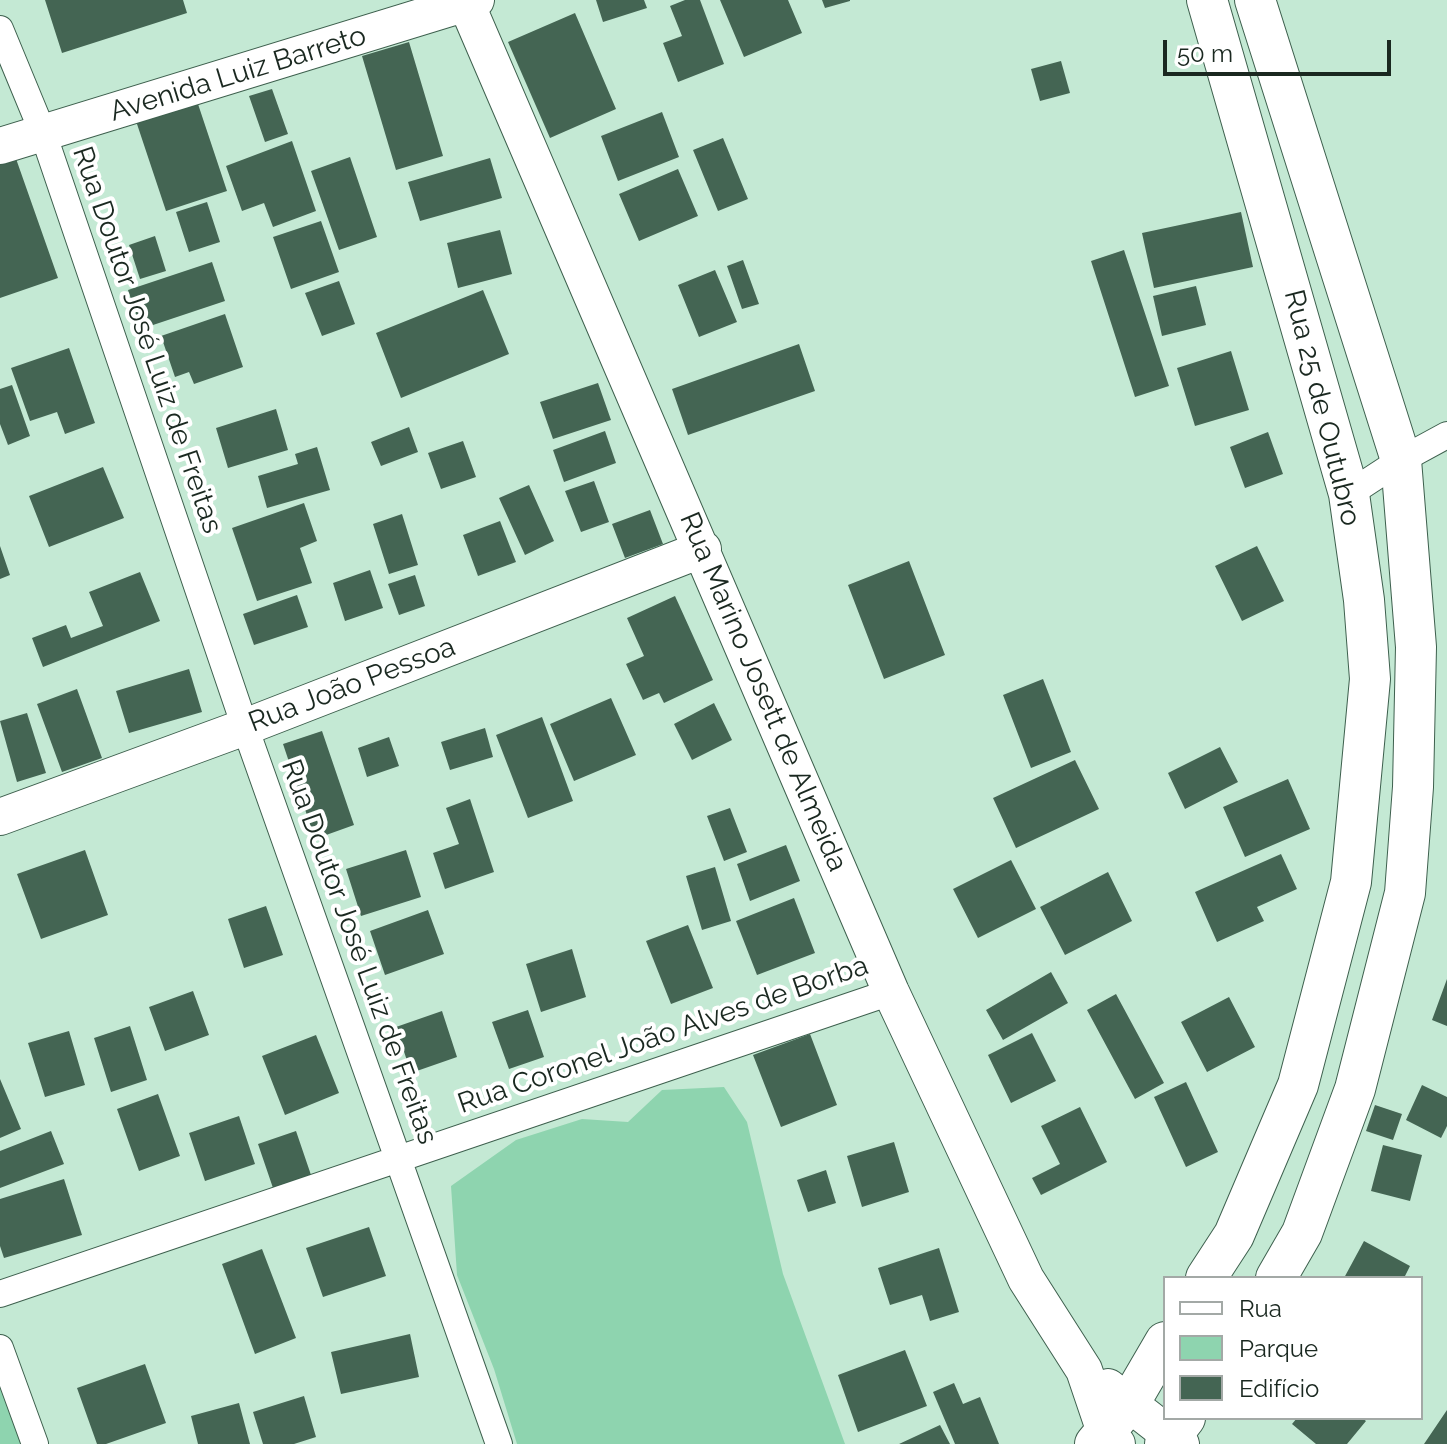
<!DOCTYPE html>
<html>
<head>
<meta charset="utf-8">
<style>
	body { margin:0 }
	#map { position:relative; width:1447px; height:1444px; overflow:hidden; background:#c4e9d4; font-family:Raleway,sans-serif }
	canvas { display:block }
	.legend { position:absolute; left:1163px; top:1276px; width:260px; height:144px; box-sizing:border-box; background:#fff; border:2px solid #a3a9a6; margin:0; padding:10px 14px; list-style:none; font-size:24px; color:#1a2820 }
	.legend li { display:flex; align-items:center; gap:16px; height:40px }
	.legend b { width:40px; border:2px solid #a3a9a6 }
	.scale { position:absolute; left:1163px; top:40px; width:228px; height:36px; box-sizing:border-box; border:4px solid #1a2820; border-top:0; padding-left:10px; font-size:24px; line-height:28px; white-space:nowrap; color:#1a2820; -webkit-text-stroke:6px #fff; paint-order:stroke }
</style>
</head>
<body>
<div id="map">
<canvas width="1447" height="1444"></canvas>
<ul class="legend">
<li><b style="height:10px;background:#fff"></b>Rua</li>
<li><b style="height:22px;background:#8ed4af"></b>Parque</li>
<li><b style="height:22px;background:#446553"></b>Edifício</li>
</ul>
<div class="scale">50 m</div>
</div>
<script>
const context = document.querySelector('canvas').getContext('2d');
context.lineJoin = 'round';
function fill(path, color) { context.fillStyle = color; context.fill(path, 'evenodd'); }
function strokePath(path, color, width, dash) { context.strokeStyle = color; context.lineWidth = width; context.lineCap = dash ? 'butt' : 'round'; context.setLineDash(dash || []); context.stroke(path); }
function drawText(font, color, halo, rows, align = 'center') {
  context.font = font + ' Raleway,sans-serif'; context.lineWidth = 8; context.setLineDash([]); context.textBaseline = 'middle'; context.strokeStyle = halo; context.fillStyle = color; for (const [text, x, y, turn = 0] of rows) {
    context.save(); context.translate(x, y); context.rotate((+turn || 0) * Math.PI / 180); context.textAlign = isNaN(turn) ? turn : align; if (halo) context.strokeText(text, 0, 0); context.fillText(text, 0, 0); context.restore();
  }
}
const green = new Path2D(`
	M724 1087 747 1122 783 1274 845 1444H517L494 1369 457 1275 451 1186 516 1140 582 1119 628 1122 662 1090Z
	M0 1371 26 1444H0Z`);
const building = new Path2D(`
	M45 0H183L187 13 62 53Z
	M596 0H644L647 8 603 22Z
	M685 0H700L724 64 678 82 663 43 682 36 670 6Z
	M720 0H788L802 33 744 57Z
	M822 0H850V1L825 8Z
	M575 13 616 109 550 138 508 42Z
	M409 42 443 156 396 170 362 56Z
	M1061 61 1070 93 1040 101 1031 69Z
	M272 89 288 134 265 142 249 96Z
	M196 98 227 191 166 211 135 118Z
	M662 112 679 157 618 181 601 136Z
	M723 138 748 199 718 211 693 150Z
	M292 141 316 211 273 227 264 203 242 211 226 166Z
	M14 153 58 278 0 298V159Z
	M350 157 377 237 339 250 311 171Z
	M490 158 502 198 420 221 408 182Z
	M678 169 698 216 639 241 619 194Z
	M207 202 220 242 189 252 176 212Z
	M1241 212 1253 267 1154 288 1142 233Z
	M321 221 339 272 291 289 273 237Z
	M500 230 512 274 458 288 447 243Z
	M155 236 166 271 140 279 129 245Z
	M1124 250 1169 386 1135 397 1091 261Z
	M743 260 759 304 742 309 727 266Z
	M212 262 225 301 141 329 128 290Z
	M715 270 737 322 699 337 678 285Z
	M339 281 355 324 322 336 305 293Z
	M1196 286 1206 325 1162 336 1153 296Z
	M483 290 509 354 401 398 376 333Z
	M225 314 243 367 194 384 189 372 175 377 161 336Z
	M799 344 815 391 688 435 672 389Z
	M69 348 95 423 65 434 57 412 30 421 11 368Z
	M1231 351 1249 410 1195 426 1177 368Z
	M598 383 611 420 553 439 540 402Z
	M12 385 30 436 8 445 0 424V389Z
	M276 409 288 450 228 468 216 428Z
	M409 427 418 452 381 466 371 442Z
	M605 431 616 463 564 482 553 450Z
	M1268 432 1283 474 1245 488 1230 447Z
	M463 441 476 477 441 489 428 453Z
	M317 447 330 490 267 508 258 476 298 464 295 454Z
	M103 467 124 518 49 547 29 496Z
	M594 481 609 522 581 532 565 491Z
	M529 485 554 541 525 555 499 498Z
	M304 503 317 541 300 548 312 583 257 601 232 528Z
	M650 510 663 544 625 558 612 524Z
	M402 514 418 565 389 574 373 524Z
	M500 521 516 562 478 576 463 535Z
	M0 546 10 575 0 579Z
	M1257 546 1284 601 1242 621 1215 566Z
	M909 561 945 655 884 679 848 585Z
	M370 570 383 608 345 621 333 583Z
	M140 572 160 621 43 667 32 638 66 625 71 638 103 626 89 592Z
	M415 575 425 606 399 615 388 584Z
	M297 595 308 627 254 645 243 614Z
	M675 596 713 680 664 703 659 693 643 700 626 664 644 656 627 618Z
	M189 669 202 712 129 733 116 691Z
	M1043 679 1071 752 1031 768 1003 695Z
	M77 689 102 758 62 772 37 704Z
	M611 698 636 755 574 781 550 724Z
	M714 703 732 740 692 760 674 724Z
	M27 713 46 773 17 782 0 721Z
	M542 717 573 801 528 818 496 735Z
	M485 728 493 757 450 770 441 742Z
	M322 731 354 825 315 839 283 744Z
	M389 737 399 766 367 777 358 748Z
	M1220 747 1238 782 1185 809 1168 773Z
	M1075 760 1099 809 1016 848 993 798Z
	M1288 779 1310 829 1245 857 1223 807Z
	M470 799 494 872 445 889 433 853 459 844 446 808Z
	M730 808 747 852 724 861 707 816Z
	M786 845 800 881 750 901 737 864Z
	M85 850 108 915 41 939 17 874Z
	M406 850 421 897 361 916 346 869Z
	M1281 854 1297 889 1257 907 1264 921 1217 942 1195 892Z
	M1011 860 1036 909 978 938 953 889Z
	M715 867 731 921 702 930 686 876Z
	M1108 872 1132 921 1065 955 1040 907Z
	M794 898 815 953 757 975 736 921Z
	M266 906 283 955 244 968 228 919Z
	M428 910 444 954 385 975 370 931Z
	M688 925 713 988 671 1004 646 941Z
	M572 949 586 997 541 1012 526 964Z
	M1051 972 1068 1003 1003 1040 986 1010Z
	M1447 979V1026L1432 1020Z
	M193 991 209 1035 165 1051 149 1007Z
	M1116 994 1164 1083 1135 1099 1087 1010Z
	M1229 997 1255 1047 1207 1072 1181 1022Z
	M528 1010 544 1057 509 1069 492 1022Z
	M442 1011 457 1057 411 1073 396 1027Z
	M130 1026 147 1080 111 1092 94 1038Z
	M69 1031 85 1085 45 1097 28 1043Z
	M1032 1033 1056 1081 1011 1103 988 1055Z
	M810 1034 837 1105 781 1127 753 1055Z
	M316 1035 339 1093 285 1115 262 1056Z
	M0 1079 21 1129 0 1138Z
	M1186 1082 1218 1152 1186 1167 1154 1097Z
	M1422 1085 1447 1097V1126L1441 1138 1406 1120Z
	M158 1094 180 1156 139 1171 117 1109Z
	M1375 1105 1402 1114 1393 1140 1366 1131Z
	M1080 1107 1107 1162 1041 1195 1032 1178 1060 1164 1041 1126Z
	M239 1116 255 1164 205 1181 189 1133Z
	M51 1131 64 1164 0 1188V1151Z
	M296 1131 311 1175 273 1188 258 1144Z
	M894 1142 909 1192 862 1207 847 1156Z
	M1383 1145 1422 1155 1410 1201 1371 1191Z
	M826 1170 836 1203 808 1212 797 1180Z
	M64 1179 82 1235 4 1258 0 1246V1199Z
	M369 1227 386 1276 323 1297 306 1248Z
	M1364 1241 1410 1266 1404 1278H1344Z
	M939 1248 959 1312 930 1321 922 1295 890 1305 878 1268Z
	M262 1249 296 1338 255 1354 222 1264Z
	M410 1334 419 1377 341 1394 331 1352Z
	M905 1350 927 1406 858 1432 838 1375Z
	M145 1364 166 1423 106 1444H97L77 1388Z
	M954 1383 963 1404 980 1397 999 1444H955L933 1392Z
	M304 1396 316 1437 294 1444H263L253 1412Z
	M239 1403 250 1444H198L191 1416Z
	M1447 1410V1444H1424Z
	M1297 1418H1362L1366 1421 1347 1444H1316L1292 1424Z
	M940 1425 950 1444H899Z`);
const street = new Path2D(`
	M0 29 43 133 245 727 499 1444
	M1349 494 1401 460 1447 435
	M0 1294 891 992
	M0 1348 35 1444`);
const secondary = new Path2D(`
	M466 3 891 992 1026 1279 1084 1370 1105 1432 1117 1444
	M0 146 476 0
	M0 817 245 727 703 549
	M1108 1387 1181 1444`);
const primary = new Path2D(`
	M1255 0 1401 460 1416 647 1413 787 1405 893 1355 1089 1302 1233 1276 1278
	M1206 1278 1234 1235 1298 1085 1351 882 1370 679 1364 600 1349 494 1207 0
	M1095 1444 1130 1402 1165 1342
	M1165 1444 1185 1418`);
const streetNames = [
	["Avenida Luiz Barreto",238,74,-17],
	["Rua Doutor José Luiz de Freitas",147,340,71],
	["Rua 25 de Outubro",1322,408,76],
	["Rua João Pessoa",352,685,-21],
	["Rua Marino Josett de Almeida",763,692,67],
	["Rua Doutor José Luiz de Freitas",359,952,70],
	["Rua Coronel João Alves de Borba",663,1035,-19]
];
fill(green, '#8ed4af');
fill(building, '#446553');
strokePath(street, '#3e604e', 28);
strokePath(secondary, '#3e604e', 38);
strokePath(primary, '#3e604e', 42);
strokePath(street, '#fff', 26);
strokePath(secondary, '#fff', 36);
strokePath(primary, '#fff', 40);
drawText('28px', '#1a2820', '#fff', streetNames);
</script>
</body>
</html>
